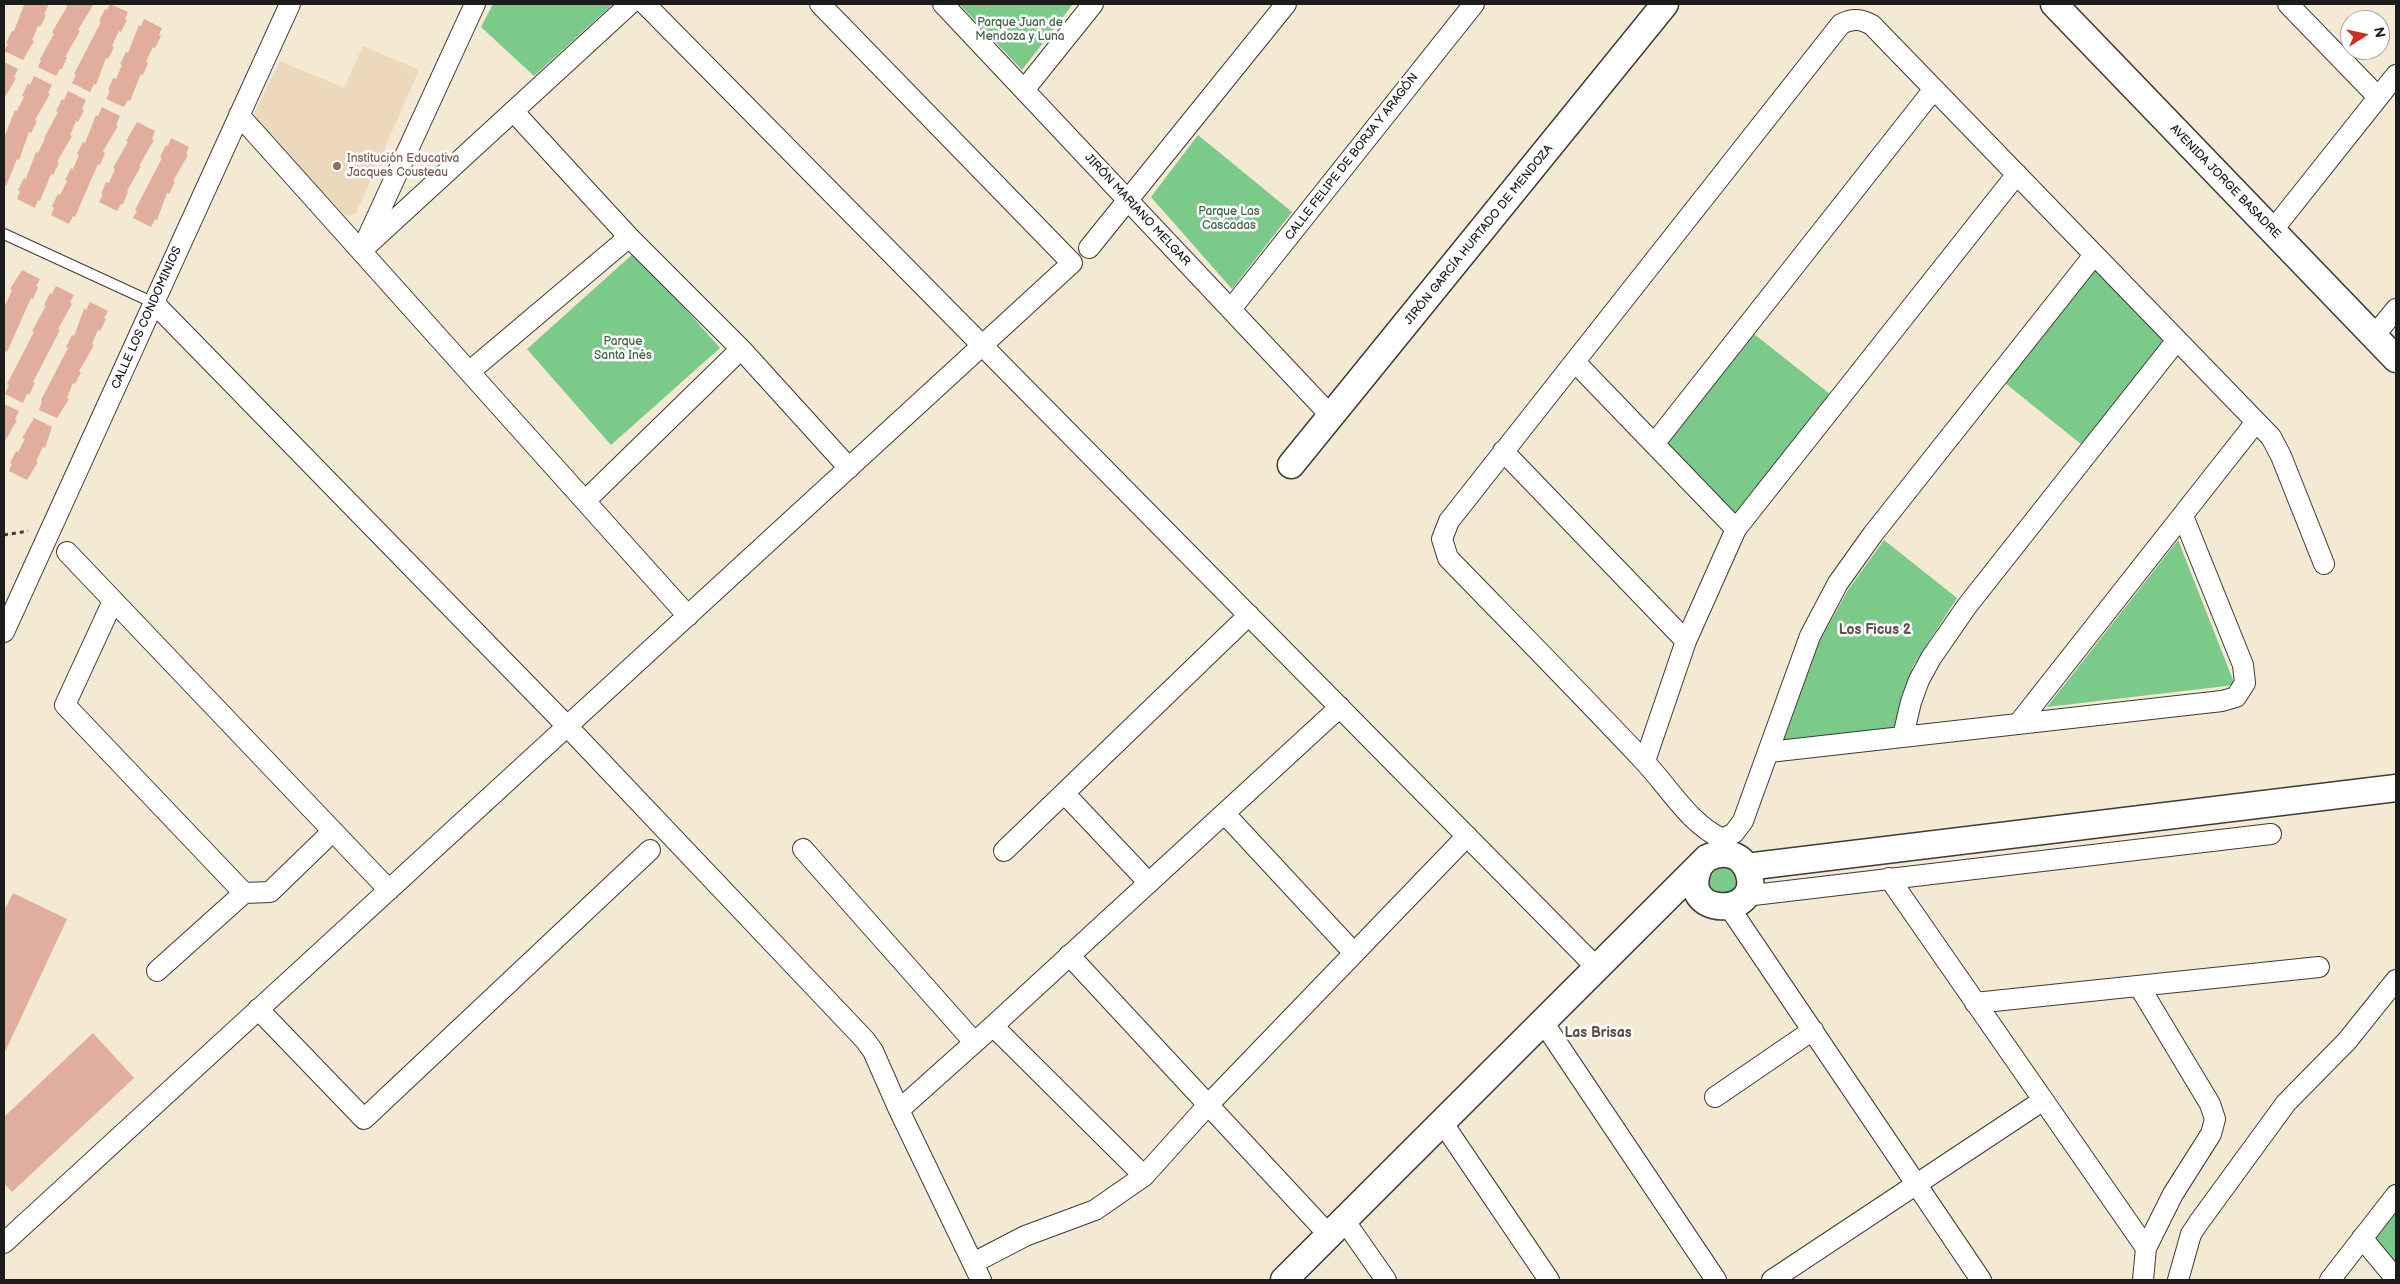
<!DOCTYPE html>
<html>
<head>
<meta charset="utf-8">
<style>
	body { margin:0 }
	#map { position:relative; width:2400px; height:1284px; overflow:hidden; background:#f4e9d2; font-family:"Balsamiq Sans",sans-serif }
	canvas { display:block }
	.frame { position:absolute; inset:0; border:5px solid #1c1c1c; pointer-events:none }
	.north { position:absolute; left:2340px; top:10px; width:50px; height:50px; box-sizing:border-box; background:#fff; border:1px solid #a4a4a4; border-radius:50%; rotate:80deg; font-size:14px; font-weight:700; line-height:20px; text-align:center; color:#1c1c1c }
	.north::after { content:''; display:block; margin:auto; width:18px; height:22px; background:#c8321e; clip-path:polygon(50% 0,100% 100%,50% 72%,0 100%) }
</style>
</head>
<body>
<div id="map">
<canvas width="2400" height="1284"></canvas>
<div class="frame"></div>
<div class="north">N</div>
</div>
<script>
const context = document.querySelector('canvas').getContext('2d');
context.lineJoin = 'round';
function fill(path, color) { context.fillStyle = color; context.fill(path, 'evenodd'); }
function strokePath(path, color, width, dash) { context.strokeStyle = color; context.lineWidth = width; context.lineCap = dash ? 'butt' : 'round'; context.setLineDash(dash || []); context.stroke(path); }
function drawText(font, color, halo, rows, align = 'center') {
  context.font = font + ' "Balsamiq Sans",sans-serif'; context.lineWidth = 5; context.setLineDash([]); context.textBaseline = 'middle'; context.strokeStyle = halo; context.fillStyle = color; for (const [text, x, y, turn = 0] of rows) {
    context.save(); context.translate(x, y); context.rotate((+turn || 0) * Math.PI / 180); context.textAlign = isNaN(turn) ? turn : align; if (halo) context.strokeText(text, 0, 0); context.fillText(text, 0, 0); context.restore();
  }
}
const built = new Path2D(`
	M363 46 419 70 356 213 346 216 251 120 280 61 344 88Z`);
const green = new Path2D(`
	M493 4H613L534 76 481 27Z
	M959 4H1073L1022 70Z
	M1198 135 1292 212 1232 289 1151 197Z
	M635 252 720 348 611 445 527 349Z
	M2094 268 2165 340 2082 445 2005 383Z
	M1754 334 1830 394 1735 514 1665 444Z
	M1884 540 1957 598 1913 666 1896 729 1783 740 1818 644 1848 590Z
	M2178 540 2235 685 2047 707Z
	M1728 860 1743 882 1719 901 1702 876Z
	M2396 1208V1267L2372 1239Z`);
const building = new Path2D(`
	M49 4 44 14 46 15 40 27 38 26 32 40 34 41 23 60 4 51 8 44 6 43 12 31H14L24 5Z
	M66 4 93 5 78 30 80 31 65 57H67L62 69H60L56 76 38 67 41 60 40 59 54 34 52 32 67 7Z
	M110 4 128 12 125 19 127 20 121 32 119 31 112 46 114 47 108 59 106 58 96 85 94 84 90 92 72 83 76 75 74 74 101 22 99 21 105 9 107 10Z
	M144 19 162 28 159 35 161 36 155 48 153 47 146 62 148 63 143 75 141 74 130 101 128 100 124 107 106 99 110 91 108 90 113 78 116 79 122 65 120 64 126 52 128 53 139 25 141 26Z
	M4 62 18 69 14 77 16 78 4 99Z
	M34 76 52 85 48 93 50 94 35 120 37 121 31 133 29 132 19 160 17 159 6 186 4 185V138L15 110 17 111 24 97 22 96 28 83 30 85Z
	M68 91 86 100 82 109 84 110 78 122 76 121 70 135 72 136 57 162 59 163 53 175 51 174 40 201 38 200 35 208 17 199 20 191 18 190 24 178 26 179 36 152 38 153 45 138H44L58 112 56 111 62 99 64 100Z
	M102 107 120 116 116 125 118 126 103 151 105 153 100 165 98 164 75 217 73 216 69 224 51 215 54 208 52 206 58 194 60 195 67 181 65 180 71 168 73 169 79 155 77 154 83 142 85 143 96 115 98 116Z
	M137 122 155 131 152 139 154 140 139 166H141L127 191 128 192 123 204H121L117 211 99 202 103 195 101 194 106 182 109 183 115 169 113 168 128 142 126 141Z
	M171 138 189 147 186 154 188 155 173 181 175 182 169 194 167 193 157 220 155 219 151 227 133 218 137 211 135 210 162 158 160 157 166 145 168 146Z
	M22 270 40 279 36 286 38 287 33 299 31 298 7 352 5 351 4 355V303L6 304 12 290 10 289Z
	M56 286 74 295 70 302 72 304 58 329 60 330 33 382 35 383 29 395 27 394 23 403 5 394 9 385 7 384 34 332 32 331 46 306 44 305 50 293 52 294Z
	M90 302 108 311 104 318 106 319 100 331 98 330 92 344 94 345 79 371 81 372 75 384 73 383 67 398 69 399 57 418 39 410 42 401 41 400 68 348 66 347 72 335 74 336 84 309 86 310Z
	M4 404 19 411 15 419 17 420 4 443Z
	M34 418 52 427 45 448 43 447 36 461 38 462 27 480 9 471 12 464 10 463 16 451 18 452 25 439 22 438Z
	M13 893 67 919 4 1054V911Z
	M93 1033 134 1078 12 1192 4 1183V1117Z`);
const path = new Path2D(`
	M4 535 28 531`);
const service = new Path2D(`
	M4 234 154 303`);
const minor = new Path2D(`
	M645 4 1597 968
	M943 4 1332 417
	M2288 4 2378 97
	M1024 90 1093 4
	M514 112 629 237 741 349 849 468
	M239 115 688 616
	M2272 231 2396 75
	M365 243 475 4
	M1089 248 1286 4
	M361 251 630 4
	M154 303 567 726 865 1040 873 1051 899 1110 981 1280
	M1231 309 1474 4
	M2374 336 2396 309
	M1575 362 1736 529
	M469 372 629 237
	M1654 444 1934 89
	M1503 451 1686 641
	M585 501 741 349
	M67 552 389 890
	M113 601 65 705 244 893
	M4 632 290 4
	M2018 724 2256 422
	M1903 736 1911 702 1919 680 1931 658 1967 606 2177 340
	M1769 752 2222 701 2236 697 2245 683 2243 665 2183 516
	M1645 761 1686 641 1736 529 2017 174
	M1064 793 1149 883
	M1225 814 1354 953
	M1723 839C1690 825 1668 786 1643 760 1579 692 1513 625 1448 558L1442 539 1449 521 1841 24C1853 18 1861 19 1872 25L2271 437 2281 456 2324 564
	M1723 839 1734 833 1743 821 1810 636 1838 583 1873 534 2094 255
	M803 849 974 1042
	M1004 851 1249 615
	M1889 878 2146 1248
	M1745 896 2271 834
	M1729 907 1981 1280
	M1069 955 1329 1235
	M157 971 244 893 270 892 333 831
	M2139 986 2210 1104 2215 1119 2211 1134 2173 1194 2146 1248 2143 1280
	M1975 1003 2319 967
	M258 1009 364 1119 650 850
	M1543 1022 1716 1280
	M993 1026 1144 1176
	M1715 1097 1813 1030
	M899 1110 993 1026 1340 707
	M1442 1122 1549 1280
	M1344 1220 1386 1280
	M2362 1238 2396 1279
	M4 1243 1072 263 820 4
	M973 1263 1025 1236 1095 1210 1144 1176 1208 1105 1467 836
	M1772 1280 2042 1101
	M2178 1280 2191 1234 2199 1222 2286 1103 2347 1041 2396 980
	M2330 1280 2396 1195`);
const tertiary = new Path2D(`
	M2054 4 2396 359
	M1291 465 1665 4
	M1746 867 2396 788
	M1284 1280 1707 858C1723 850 1741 853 1748 871 1766 919 1674 919 1700 865`);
const markers = [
	[337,166,5,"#8d6e63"]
];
const parkNames = [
	["Parque Juan de",1020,23],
	["Mendoza y Luna",1020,37],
	["Parque Las",1229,212],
	["Cascadas",1229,226],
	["Parque",623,342],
	["Santa Inés",623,356]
];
const streetNames = [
	["CALLE FELIPE DE BORJA Y ARAGÓN",1352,157,-52],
	["AVENIDA JORGE BASADRE",2225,182,46],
	["JIRÓN MARIANO MELGAR",1137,210,47],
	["JIRÓN GARCÍA HURTADO DE MENDOZA",1479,235,-51],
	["CALLE LOS CONDOMINIOS",147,318,-66]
];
const educationNames = [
	["Institución Educativa",347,159],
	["Jacques Cousteau",347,173]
];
const neighbourhoodNames = [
	["Los Ficus 2",1875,630],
	["Las Brisas",1598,1033]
];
fill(built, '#ecd8ba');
fill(green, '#7cca8a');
fill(building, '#e1ad9d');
strokePath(service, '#3c3b37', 12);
strokePath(minor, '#3c3b37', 22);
strokePath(tertiary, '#3c3b37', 29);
strokePath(path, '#3c3b37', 3, [4, 4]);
strokePath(service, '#fff', 10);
strokePath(minor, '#fff', 20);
strokePath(tertiary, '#fff', 26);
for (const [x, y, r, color] of markers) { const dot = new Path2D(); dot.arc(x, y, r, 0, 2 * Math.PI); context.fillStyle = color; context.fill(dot); strokePath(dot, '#fff', 2); }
drawText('12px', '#426248', '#fff', parkNames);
drawText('12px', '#1c1c1c', '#fff', streetNames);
drawText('12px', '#785e54', '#fff', educationNames, 'left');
drawText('bold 14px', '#614f49', '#fff', neighbourhoodNames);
</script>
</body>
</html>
